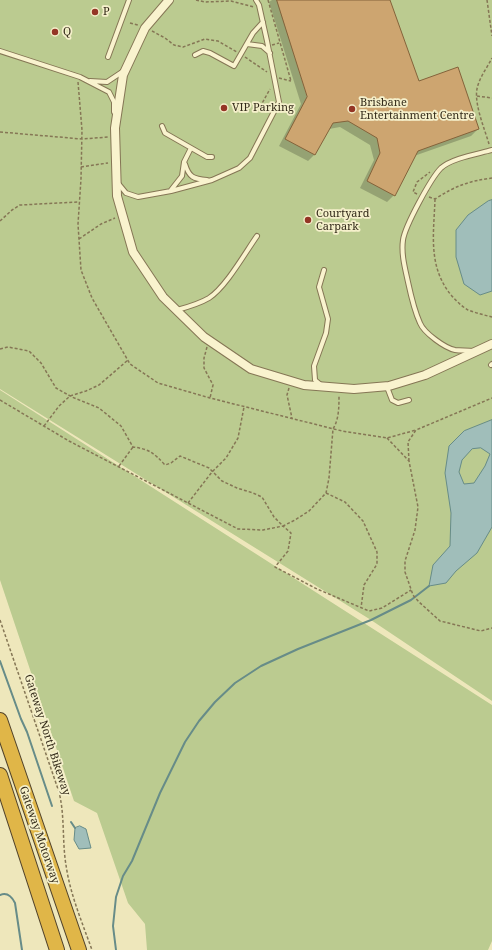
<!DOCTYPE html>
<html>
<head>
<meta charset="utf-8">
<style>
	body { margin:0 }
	canvas { display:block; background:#eee7bb }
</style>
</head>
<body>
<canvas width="492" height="950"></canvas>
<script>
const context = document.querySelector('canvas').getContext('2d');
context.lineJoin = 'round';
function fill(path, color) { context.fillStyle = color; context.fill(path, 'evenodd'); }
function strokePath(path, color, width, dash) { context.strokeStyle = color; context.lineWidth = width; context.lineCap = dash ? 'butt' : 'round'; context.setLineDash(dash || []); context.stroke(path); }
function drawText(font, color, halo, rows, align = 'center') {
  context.font = font + ' "Noto Serif",serif'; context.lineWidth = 3.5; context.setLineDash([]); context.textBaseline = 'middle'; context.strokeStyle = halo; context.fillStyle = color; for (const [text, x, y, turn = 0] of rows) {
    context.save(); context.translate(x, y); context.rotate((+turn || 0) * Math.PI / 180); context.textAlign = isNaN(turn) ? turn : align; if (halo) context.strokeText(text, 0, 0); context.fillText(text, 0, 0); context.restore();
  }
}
const green = new Path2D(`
	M0 0H492V701L371 620 0 389Z
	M0 390 492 705V941L488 950H147L145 924 128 903 97 813 74 801 0 580Z`);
const water = new Path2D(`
	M492 200V291L480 295 464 284 456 257V230L468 215 488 201Z
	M492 420V527L477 553 456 571 446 583 429 586 433 565 450 546 451 513 445 473 449 446 464 431ZM481 448 490 454 485 466 474 483 464 484 459 472 462 460 472 449Z
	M80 826 86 829 91 848 79 849 74 840 75 828Z`);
const shadow = new Path2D(`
	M272 0H389L418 82 478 129 471 136 414 156 394 195 387 202 360 188 374 160 370 145 340 127 329 129 315 154 308 161 279 146 301 104 269 2Z`);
const stream = new Path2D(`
	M0 661 21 719 27 732 52 806
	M71 822 75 828
	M0 895C7 892 12 897 15 903L22 950
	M116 950 113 926 116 897 123 876 132 861 160 793 185 742 199 721 215 702 235 683 261 666 298 649 371 620 411 600 429 586`);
const building = new Path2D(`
	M277 0H390L419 81 458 67 479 129 418 151 395 196 367 181 380 153 377 138 348 121 333 123 315 155 285 139 307 97Z`);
const path = new Path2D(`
	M196 0 205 2 231 1 254 7
	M268 0 291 81
	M487 0 492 36
	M130 23 138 25
	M152 31 165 38 174 45 183 47 205 39 218 41 237 52
	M272 45 279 43
	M245 57 267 72
	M279 78 291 81
	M78 82 82 130 81 179 78 224 81 270 92 298 130 364 158 383 210 398 342 431 387 438 416 430
	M477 96 492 98
	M254 104 260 107
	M269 111 260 107 270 89
	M0 132 82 139 108 137
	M489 144C485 130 474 104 477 89 479 78 487 68 492 58
	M81 167 108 163
	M417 194 413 192 417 182 430 172
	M429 197 435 199C455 186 469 181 492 178
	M435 199C434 231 428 263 448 291 453 298 461 306 468 310 476 313 484 315 492 317
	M0 221 12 210 20 205 79 202
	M79 239 101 224 115 218
	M207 347 204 358V368L213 385 210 398
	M0 349 8 347 29 351 41 363 56 388 72 397 99 408 121 426 133 447C149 449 154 453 165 465L171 463 180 456 209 468 222 481 237 488 253 493 262 497 274 517 283 526 295 520 309 511 326 493 329 478 333 429C339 419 339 407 339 395
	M289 388 287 395 292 418
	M0 400 69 441 238 529 263 530 283 526 291 533 288 551 275 567 317 589 369 611 382 608 411 590
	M44 426 59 406 70 396 86 391 99 385 128 360
	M387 438 409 461 418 507 415 530 405 561V572L413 595 419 602 440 621 481 631 492 628
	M409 461 408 442 416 430 492 398
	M119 466 133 447
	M326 493 345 502 363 521 377 552V564L364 585 361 608
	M188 503 212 472 226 458 238 438 244 407
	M0 620 59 792C65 816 62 841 66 865 70 894 82 922 92 950`);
const service = new Path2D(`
	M247 44 262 46 270 53
	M0 51 80 77 109 92 114 102V112
	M195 55 203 51 210 53 234 66 253 33 263 22
	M108 57 129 0
	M90 81 107 82 122 72
	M162 126 165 133 207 157H212
	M185 164C189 177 193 179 207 180
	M117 182 126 193 138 197 171 191 212 180 239 168 250 158 279 102 267 41 259 5 256 0
	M171 190 182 176 184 162 191 148
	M177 310C188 307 199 304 209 298 226 287 245 253 257 236
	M473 351C468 350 461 351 455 350 445 348 424 333 420 323 414 310 411 296 408 282 405 268 401 254 403 240 405 226 431 178 441 168 452 158 478 154 492 150
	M491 365 492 364
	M321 385 315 380 314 366 326 333 328 319 319 287 324 270
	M387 387 392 400 398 403 409 400`);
const minor = new Path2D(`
	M169 0 145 28 123 75 115 128 117 196 133 252 163 297 204 337 251 369 304 385 354 389 389 386 425 375 492 344`);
const motorway = new Path2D(`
	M0 720 79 950
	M0 775 57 950`);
const markers = [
	[95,12,4,"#943525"],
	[55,32,4,"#943525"],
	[224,108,4,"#943525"],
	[352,109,4,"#943525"],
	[308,220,4,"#943525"]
];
const poiNames = [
	["P",103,12],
	["Q",63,32],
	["Brisbane",360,103],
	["Entertainment Centre",360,116],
	["VIP Parking",232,108],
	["Courtyard",316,214],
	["Carpark",316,227]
];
const streetNames = [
	["Gateway North Bikeway",47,735,72],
	["Gateway Motorway",39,835,71]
];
fill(green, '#bbcb90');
fill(water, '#a0beba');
strokePath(water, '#678c88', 1);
fill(shadow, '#0003');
strokePath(stream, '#678c88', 2);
fill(building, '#cda570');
strokePath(building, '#84633b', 1);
strokePath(service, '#857655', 6);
strokePath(minor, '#857655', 10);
strokePath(motorway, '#52432a', 16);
strokePath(path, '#857655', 1.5, [3, 2]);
strokePath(service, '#f9f3ce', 4);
strokePath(minor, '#f9f3ce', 8);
strokePath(motorway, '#e0b648', 14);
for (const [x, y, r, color] of markers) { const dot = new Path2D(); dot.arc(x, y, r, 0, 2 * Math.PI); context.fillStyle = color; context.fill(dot); strokePath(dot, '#f5f0cb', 1.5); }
drawText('11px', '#342b1a', '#f5f0cb', poiNames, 'left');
drawText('11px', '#342b1a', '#f5f0cb', streetNames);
</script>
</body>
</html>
